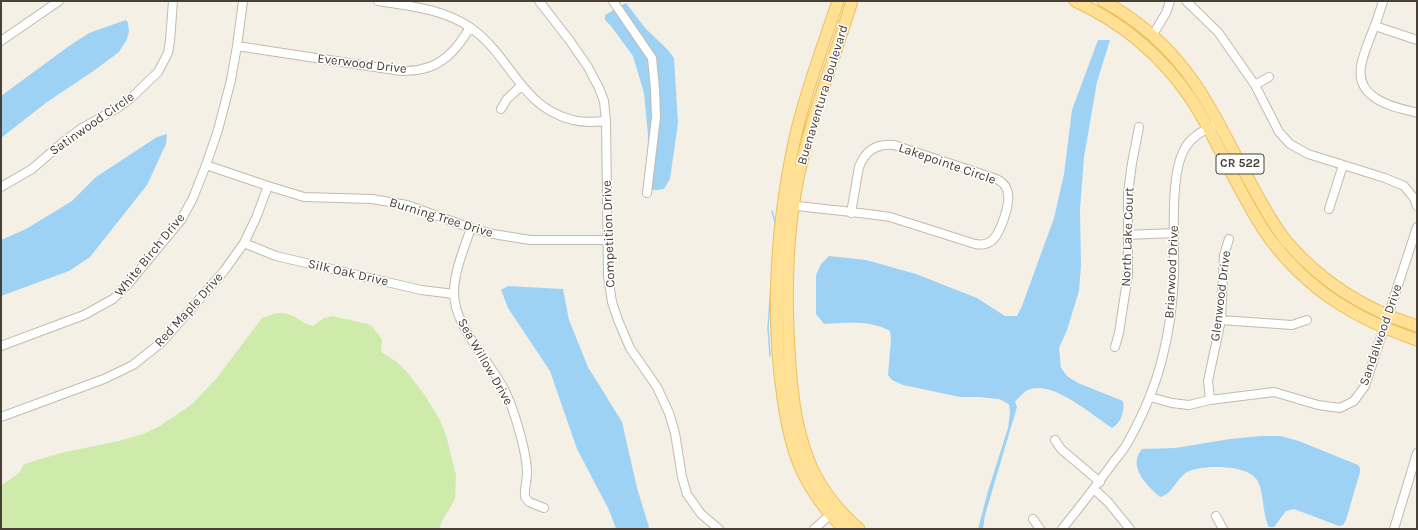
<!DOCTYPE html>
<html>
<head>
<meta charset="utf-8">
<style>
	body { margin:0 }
	#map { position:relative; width:1418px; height:530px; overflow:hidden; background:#f4f0e6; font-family:Karla,sans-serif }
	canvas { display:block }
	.frame { position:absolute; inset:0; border:2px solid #484035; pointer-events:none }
</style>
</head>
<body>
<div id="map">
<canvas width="1418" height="530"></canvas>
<div class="frame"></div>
</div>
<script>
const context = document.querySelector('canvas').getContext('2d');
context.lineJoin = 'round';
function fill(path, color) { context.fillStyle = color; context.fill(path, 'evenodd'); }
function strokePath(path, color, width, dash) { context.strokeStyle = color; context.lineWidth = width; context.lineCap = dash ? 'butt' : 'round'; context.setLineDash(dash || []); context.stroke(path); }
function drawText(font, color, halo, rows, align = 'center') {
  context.font = font + ' Karla,sans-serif'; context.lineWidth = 3; context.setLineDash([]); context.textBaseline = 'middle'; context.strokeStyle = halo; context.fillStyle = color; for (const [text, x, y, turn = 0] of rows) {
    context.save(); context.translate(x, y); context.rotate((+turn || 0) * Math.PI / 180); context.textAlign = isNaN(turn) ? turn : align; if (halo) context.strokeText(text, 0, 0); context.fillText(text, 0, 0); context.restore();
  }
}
const green = new Path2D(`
	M277 313C296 312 297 322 313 326L324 318 333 316 371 325 382 339 381 352 397 362 407 372 424 394 440 420 446 435 456 475 455 499 441 523 440 529H1V486L20 472 23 465 37 460 65 452 119 441 143 434 158 427 191 405 216 379 262 318Z`);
const water = new Path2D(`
	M626 3 646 29 667 49 674 58 678 123 670 179 664 189C658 190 654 191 649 188L647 172 648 135 644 93 633 56 611 26 605 20V15L620 6Z
	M126 20 128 23 129 31 127 39 119 52 92 72 47 102 1 138V96L69 46 89 33Z
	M1098 40H1110L1097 82 1084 157 1080 209 1081 266 1079 291 1067 330 1059 348 1061 368 1067 376 1078 383 1123 401C1125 411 1121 423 1112 428 1093 416 1050 377 1026 391 1022 394 1018 398 1015 402L1017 407 985 515 983 529H978L988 491 1008 428 1010 412 1009 405 1007 403 999 399 979 397H960L903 385 892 380 888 375 891 340 890 331C870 320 846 323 824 324L816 314V275L821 264 829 256 866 260 916 274 977 298 1005 316H1017L1022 306 1054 218 1064 174 1072 110Z
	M167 134 166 144 147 185 90 257 69 271 1 296V240L26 229 72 201 96 177 157 137Z
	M508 286 563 289 569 320 588 367 622 422 637 488 649 527 647 529H616L609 510 577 449 550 371 508 308 501 290Z
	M1261 436H1280L1299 441 1358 465 1360 468V472L1346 520 1343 525 1339 526 1294 509 1286 511 1274 527H1269C1262 513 1264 490 1257 480 1247 464 1204 465 1189 471 1176 477 1174 494 1160 497 1147 486 1127 466 1142 449L1175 448 1230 439Z`);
const stream = new Path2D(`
	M772 211 775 222 774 243
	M770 356 768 328 771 284`);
const minor = new Path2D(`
	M378 1C410 6 444 9 471 28 512 57 520 107 573 120 584 123 595 122 606 121
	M539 1 570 41 588 67 599 88 604 101 606 121 608 276 612 302 618 320 630 348 657 387 669 413 675 433 682 477 687 494 701 514 719 529
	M613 1 652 58 655 89 656 117 647 193
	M1186 1 1218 32 1255 85 1279 132 1290 144 1308 154 1385 178 1404 186 1414 198 1417 206
	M1383 1C1380 11 1377 21 1373 30 1365 52 1349 80 1374 97 1386 106 1403 109 1417 113
	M1375 26 1417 40
	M1152 36 1166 13 1170 1
	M1 41 59 1
	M237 46 401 71C408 71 415 71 422 69 444 65 460 45 470 27
	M1255 85 1269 77
	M501 109 507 99 521 86
	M206 165 268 186 304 197 372 199 407 205 471 228 493 234 530 240H608
	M1 187 32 169 62 143 82 128 116 109 131 98 158 72 168 53 170 41 173 1
	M788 205C822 209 856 212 890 217L975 244C980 245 985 245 990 242 1000 236 1012 201 1007 190 1005 183 998 179 991 177L894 145C876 143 865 151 859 167L851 213
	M1329 209 1343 165
	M471 228C464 249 454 271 454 293 454 327 490 361 505 391 514 409 527 453 527 473 527 481 524 489 525 497L529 502 544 508
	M1127 235 1174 233
	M244 243 276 256 421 290 454 294
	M1221 320 1292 325 1307 320
	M1 346 84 315 113 299 129 283 181 220 193 198 206 165 218 130 231 80 237 46 243 1
	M1115 347 1119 333 1128 274V194L1132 163 1139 127
	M1150 397 1172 403 1189 405 1210 400 1274 392 1318 405 1340 408 1354 401 1365 386 1417 227
	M1210 400 1208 381 1221 320 1224 255 1229 239
	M1 417 104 379 133 365 162 342 224 271 244 243 256 218 268 186
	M1055 440 1061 449 1100 482
	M1094 489 1108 502 1130 529
	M1216 516 1223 529
	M1033 519 1040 529
	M814 529 830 515 835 513
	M1062 529C1079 508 1096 486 1112 464 1117 457 1124 450 1128 442 1143 415 1156 385 1163 355 1170 328 1173 301 1174 274 1175 241 1169 175 1185 148 1191 137 1203 131 1213 125
	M1394 529 1417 453`);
const major = new Path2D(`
	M838 1C821 52 801 104 791 157 776 236 771 318 783 398 786 419 790 440 797 459 807 486 824 509 844 529
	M852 1C836 53 816 104 803 157 786 222 785 297 790 364 792 395 796 427 807 456 817 484 836 509 859 529
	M1075 1C1123 23 1162 56 1191 99 1207 123 1219 149 1232 174 1244 196 1255 219 1270 239 1309 291 1356 319 1417 340
	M1103 1C1138 20 1170 48 1193 81 1213 109 1228 142 1245 173 1258 196 1270 221 1287 242 1322 283 1366 310 1417 326`);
const shields = [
	[1240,164,48]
];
const shieldNames = [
	["CR 522",1240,164]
];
const streetNames = [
	["Everwood Drive",362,64,7],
	["Buenaventura Boulevard",823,95,-73],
	["Satinwood Circle",92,124,-35],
	["Lakepointe Circle",947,164,19],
	["Burning Tree Drive",441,218,17],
	["Competition Drive",609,234,-92],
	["North Lake Court",1128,237,-88],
	["White Birch Drive",150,255,-51],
	["Briarwood Drive",1172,272,-87],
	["Silk Oak Drive",348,273,13],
	["Glenwood Drive",1221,296,-83],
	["Red Maple Drive",189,310,-48],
	["Sandalwood Drive",1381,335,-71],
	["Sea Willow Drive",485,362,60]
];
fill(green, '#cfebac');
fill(water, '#9ed2f5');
strokePath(stream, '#9ed2f5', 1.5);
strokePath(minor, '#c3bbab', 10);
strokePath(major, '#ecc05d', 13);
strokePath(minor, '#fff', 8);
strokePath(major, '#ffe094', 11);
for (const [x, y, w] of shields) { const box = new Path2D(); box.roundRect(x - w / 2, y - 10, w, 20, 3); context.fillStyle = '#fff'; context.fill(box); strokePath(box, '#484035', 1); }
drawText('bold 12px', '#484035', null, shieldNames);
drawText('13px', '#484035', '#fff', streetNames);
</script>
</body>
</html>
